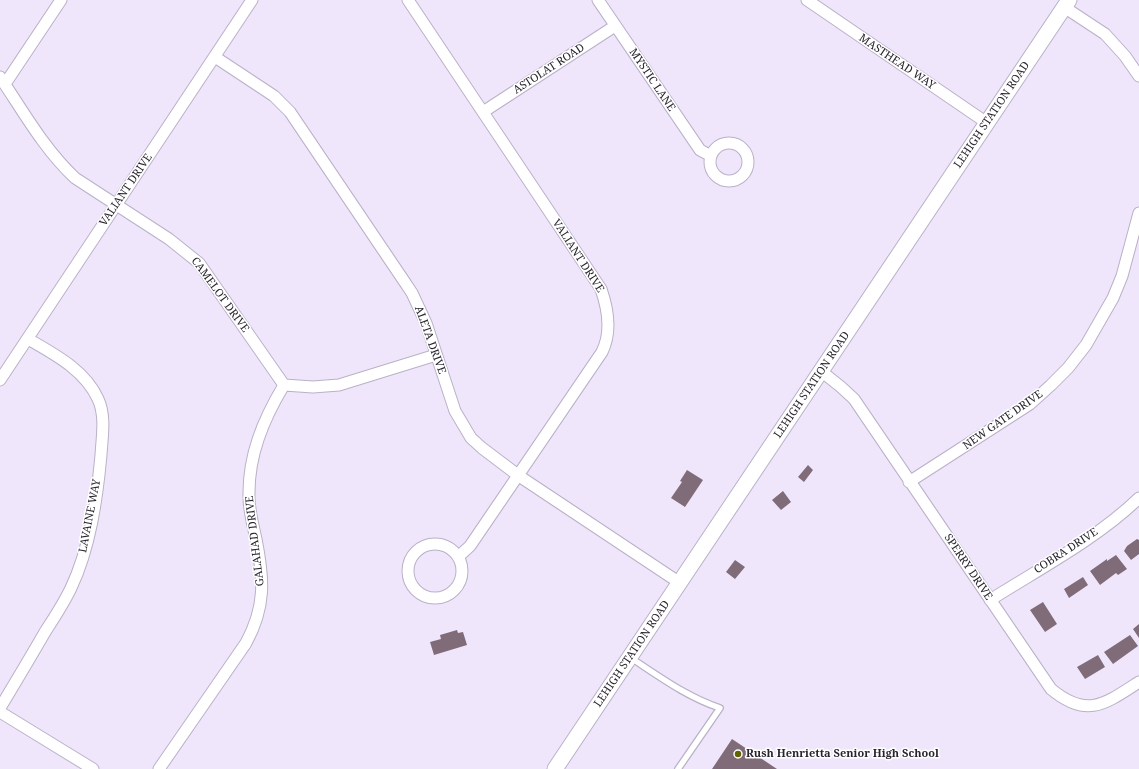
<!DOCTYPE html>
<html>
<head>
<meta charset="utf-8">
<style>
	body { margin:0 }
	canvas { display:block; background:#efe6fc }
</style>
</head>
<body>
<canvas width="1139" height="769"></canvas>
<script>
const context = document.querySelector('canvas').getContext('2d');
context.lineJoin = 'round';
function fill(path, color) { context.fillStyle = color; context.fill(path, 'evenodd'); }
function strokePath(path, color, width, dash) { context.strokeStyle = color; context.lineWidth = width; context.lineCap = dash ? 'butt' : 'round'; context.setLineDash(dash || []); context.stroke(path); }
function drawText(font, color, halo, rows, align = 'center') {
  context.font = font + ' "Noto Serif",serif'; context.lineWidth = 3; context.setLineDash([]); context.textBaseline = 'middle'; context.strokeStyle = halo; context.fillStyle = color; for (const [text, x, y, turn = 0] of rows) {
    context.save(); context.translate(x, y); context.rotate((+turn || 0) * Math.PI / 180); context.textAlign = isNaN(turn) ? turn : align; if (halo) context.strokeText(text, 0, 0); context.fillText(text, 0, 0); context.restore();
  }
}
const building = new Path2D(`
	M808 465 813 470 804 482 798 477Z
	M687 470 703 480 685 507 671 498 682 482 680 481Z
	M783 491 791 502 781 510 772 500Z
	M1137 539 1139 540V554L1131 560 1124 551 1127 546Z
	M1116 555 1127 569 1118 575 1116 573 1100 585 1090 571 1107 559V561Z
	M735 560 745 567 735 579 726 572Z
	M1083 577 1088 585 1069 598 1064 589Z
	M1043 602 1057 624 1045 632 1030 610Z
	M1139 624V638L1133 629Z
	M457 630 458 633 463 632 467 645 434 655 430 642 441 639 440 635Z
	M1130 635 1138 646 1113 664 1104 652Z
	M1098 655 1105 667 1085 679 1077 667Z
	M732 739 777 769H712Z`);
const service = new Path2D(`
	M631 658C660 677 687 697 720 708L678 769`);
const minor = new Path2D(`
	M408 0 601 289C608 309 612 332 602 352L470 546 458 557
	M598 0 700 150 711 156
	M807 0 987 123
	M1064 7 1105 34 1125 56 1139 76
	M215 57 274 96 290 112 404 281 412 293 426 323 455 411 471 438 482 448 519 476 680 583
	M0 77C23 111 44 149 75 178L169 239 199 263 284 385
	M5 84 61 0
	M483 112 615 26
	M710 162a19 19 0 1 1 38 0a19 19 0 1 1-38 0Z
	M821 371 841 387 854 399 1051 689C1087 719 1105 704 1139 682
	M0 380 252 0
	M284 385 313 387 339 385 436 355
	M909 482 1030 404 1051 385 1068 368 1086 345 1113 298 1122 276 1139 213
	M408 571a27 27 0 1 1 54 0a27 27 0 1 1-54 0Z
	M990 600C1039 569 1098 538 1139 498
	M0 708C15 683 30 658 45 632 54 618 64 603 71 588 90 548 97 499 101 455 102 437 106 416 98 399 85 370 54 354 28 339
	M0 712 93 769
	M159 769 246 643C266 606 264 579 256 539 253 525 249 511 249 497 248 456 263 420 284 385`);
const secondary = new Path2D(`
	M555 769 1069 0`);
const markers = [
	[738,754,4,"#606400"]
];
const streetNames = [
	["MASTHEAD WAY",897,62,34],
	["ASTOLAT ROAD",549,69,-33],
	["MYSTIC LANE",652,80,56],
	["LEHIGH STATION ROAD",992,115,-56],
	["VALIANT DRIVE",126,190,-56],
	["VALIANT DRIVE",578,256,57],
	["CAMELOT DRIVE",220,295,54],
	["ALETA DRIVE",430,340,70],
	["LEHIGH STATION ROAD",812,385,-56],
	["NEW GATE DRIVE",1003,420,-35],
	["LAVAINE WAY",90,516,-79],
	["GALAHAD DRIVE",255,541,-97],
	["COBRA DRIVE",1066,551,-33],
	["SPERRY DRIVE",968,567,56],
	["LEHIGH STATION ROAD",632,654,-56]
];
const poiNames = [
	["Rush Henrietta Senior High School",746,754]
];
fill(building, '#806c79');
strokePath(service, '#bab1c7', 8);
strokePath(minor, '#bab1c7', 13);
strokePath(secondary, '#bab1c7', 17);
strokePath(service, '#fff', 5.5);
strokePath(minor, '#fff', 11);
strokePath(secondary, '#fff', 15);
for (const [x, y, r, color] of markers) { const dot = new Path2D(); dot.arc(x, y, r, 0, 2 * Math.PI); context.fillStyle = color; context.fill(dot); strokePath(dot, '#fff', 1.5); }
drawText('11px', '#29252e', '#fff', streetNames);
drawText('bold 11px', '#29252e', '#fff', poiNames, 'left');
</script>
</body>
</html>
